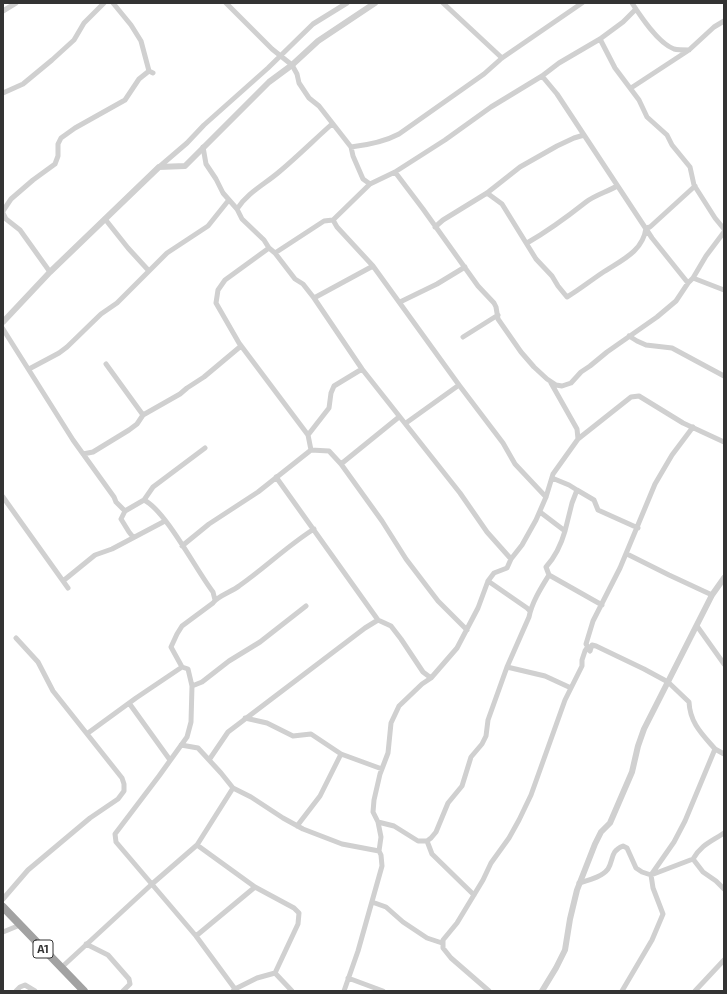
<!DOCTYPE html>
<html>
<head>
<meta charset="utf-8">
<style>
	body { margin:0 }
	#map { position:relative; width:727px; height:994px; overflow:hidden; background:#fff; font-family:"Exo 2",sans-serif }
	canvas { display:block }
	.frame { position:absolute; inset:0; border:4px solid #333; pointer-events:none }
</style>
</head>
<body>
<div id="map">
<canvas width="727" height="994"></canvas>
<div class="frame"></div>
</div>
<script>
const context = document.querySelector('canvas').getContext('2d');
context.lineJoin = 'round';
function strokePath(path, color, width, dash) { context.strokeStyle = color; context.lineWidth = width; context.lineCap = dash ? 'butt' : 'round'; context.setLineDash(dash || []); context.stroke(path); }
function drawText(font, color, halo, rows, align = 'center') {
  context.font = font + ' "Exo 2",sans-serif'; context.lineWidth = 4; context.setLineDash([]); context.textBaseline = 'middle'; context.strokeStyle = halo; context.fillStyle = color; for (const [text, x, y, turn = 0] of rows) {
    context.save(); context.translate(x, y); context.rotate((+turn || 0) * Math.PI / 180); context.textAlign = isNaN(turn) ? turn : align; if (halo) context.strokeText(text, 0, 0); context.fillText(text, 0, 0); context.restore();
  }
}
const minor = new Path2D(`
	M113 3 131 25 141 41 149 71 153 73
	M226 3 272 49 292 65 297 74 299 83 309 98 319 106 351 147 353 156 363 179 370 184 395 172 423 209 478 286 494 303 496 307 498 319 521 352 534 367 547 379 556 385 562 386 571 383 581 372 590 366 607 352 657 317 676 301 688 283 693 278 706 256 724 232
	M443 3 502 58
	M632 3C641 17 658 43 674 49 678 50 685 50 689 50
	M3 11 16 3
	M600 39 615 68 639 100 647 117 667 135 672 145 690 167 694 185 715 218 724 229
	M542 76 557 94 652 238 688 283
	M631 88 689 50 714 27 724 21
	M3 93 23 84 52 60 74 40 84 23 104 3
	M203 147 206 164 216 179 223 193 237 209 242 219 264 240 269 248 275 253 295 279 303 284 314 298 362 369 460 493 487 532 511 559
	M351 147C368 145 384 142 399 134L484 74 502 58 582 3
	M159 167 187 143 204 125 268 68 313 24 347 3
	M395 172 445 140 491 107 542 76 559 63 600 39 623 22 636 9
	M487 193 502 204 536 259 552 276 558 286 567 297C579 290 590 281 602 273 620 261 643 252 646 228L650 227 695 186
	M237 209C247 193 265 184 279 172 297 157 314 140 332 124
	M3 211 11 199 33 180 55 164 58 156V144L61 138 75 128 125 100 139 79 149 71
	M3 213 6 219 20 230 50 272
	M105 219 128 248 149 271
	M333 220 370 184
	M435 227 443 220 487 193 520 167 557 146 574 138 584 135
	M527 243C548 231 567 217 586 202 595 195 607 192 617 186
	M269 248 225 280 218 290 216 303 239 343 308 435 311 450
	M275 253 324 221 333 220 337 227 373 266 459 385 503 443 515 464 546 497
	M693 278 724 290
	M314 298 373 266
	M400 302 437 284 465 267
	M3 329 73 440 114 497 116 502 125 511 144 500 153 487 205 448
	M629 336 637 341 646 345 672 348 724 376
	M463 337 498 315
	M106 364 143 415
	M29 369 59 353 67 347 101 314 117 303 167 253 208 226 228 201
	M551 383 577 429 578 439 631 397 639 396 683 423 724 442
	M406 423 459 385
	M308 435 329 408 331 393 334 386 362 369
	M83 454 93 452 129 430 137 424 143 415 180 394 187 388 204 377 241 346
	M341 464 399 417
	M276 477 378 620 391 626 401 639 423 672 431 678
	M552 478 569 485 577 490 572 503 565 531
	M577 490 594 500 598 510 638 528
	M3 497 68 588
	M144 500C166 511 196 570 213 592L215 600
	M125 511 121 519 129 532 133 537
	M182 546 209 524 258 492 311 450 329 451 341 464 382 521 406 559 438 601 467 630
	M627 554 669 575 712 595
	M549 575 602 605
	M63 581 95 555 112 549 165 521
	M488 581 527 608 530 611
	M697 626 724 664
	M590 650 586 644 593 621 620 568 655 484 672 455 693 427
	M590 651 592 645 596 646 644 669 668 682 689 702C690 723 702 734 715 749
	M507 667 545 676 571 688
	M192 686 202 682 229 661 260 642 306 606
	M129 703 170 760
	M245 718 267 723 293 736 311 734 341 754 382 769
	M88 733 136 698 182 667
	M181 745 198 748 221 773 233 788 251 797 283 818 303 829 342 844 379 851
	M209 760 228 732 365 628 378 620
	M378 822 394 826 418 841H427L431 838 436 832 448 803 462 786 471 757 482 744 486 736 488 720 507 667 529 617C532 602 541 588 549 575L546 567C555 557 561 545 565 531L540 512
	M297 826 320 796 341 754
	M427 841 432 854 474 895
	M197 845 255 887 294 908 299 913 298 924 275 973
	M693 859 703 872 716 881 724 889
	M579 883C589 880 602 877 608 869 614 859 610 851 623 846L627 848 636 868 642 872 651 875 693 859C702 844 711 842 724 833
	M3 899 28 870 90 818 118 799 124 791V784L122 778 53 691 38 662 16 638
	M372 902 386 907 403 922 427 938 442 943
	M3 932 20 925
	M196 936 255 887
	M86 944 108 955 129 979 130 984 123 991
	M62 967 152 884 197 845 233 788
	M348 978 383 991
	M235 989 196 936 116 842 115 834 159 776 187 737 191 722 192 686 188 669 182 667 171 647 177 634 182 626 213 603C216 597 233 591 239 586 265 568 287 546 314 529
	M16 991 20 987 25 985 35 991
	M233 991 235 989 257 978 275 973 292 991
	M344 991 358 951 382 866 381 855 379 851 381 837 378 822 373 812 374 800 380 774 388 753 391 723 399 706 422 684 431 678 457 648 478 608 488 581 494 573 507 568 511 559 522 545 536 520 546 497 553 474 578 439
	M489 991 451 958 443 948V940L457 923 483 880 491 863 509 838 519 820 531 795 565 700 582 666V660L585 651 587 648 590 651
	M622 991 652 940 663 914 653 888 651 875 674 842 685 821 715 749 724 754
	M695 991 724 960`);
const tertiary = new Path2D(`
	M3 322 50 272 159 167 185 166 269 82 292 65 318 41 375 3
	M542 991 556 968 565 950 570 919 577 890 595 844 601 832 610 823 632 772 638 746 644 729 712 595 724 578`);
const trunk = new Path2D(`
	M3 907 84 991`);
const shields = [
	[43,949,20]
];
const shieldNames = [
	["A1",43,949]
];
strokePath(minor, '#d0d0d0', 5);
strokePath(tertiary, '#d0d0d0', 6);
strokePath(trunk, '#a2a2a2', 8);
for (const [x, y, w] of shields) { const box = new Path2D(); box.roundRect(x - w / 2, y - 9, w, 18, 3); context.fillStyle = '#fff'; context.fill(box); strokePath(box, '#333', 1); }
drawText('bold 11px', '#333', null, shieldNames);
</script>
</body>
</html>
